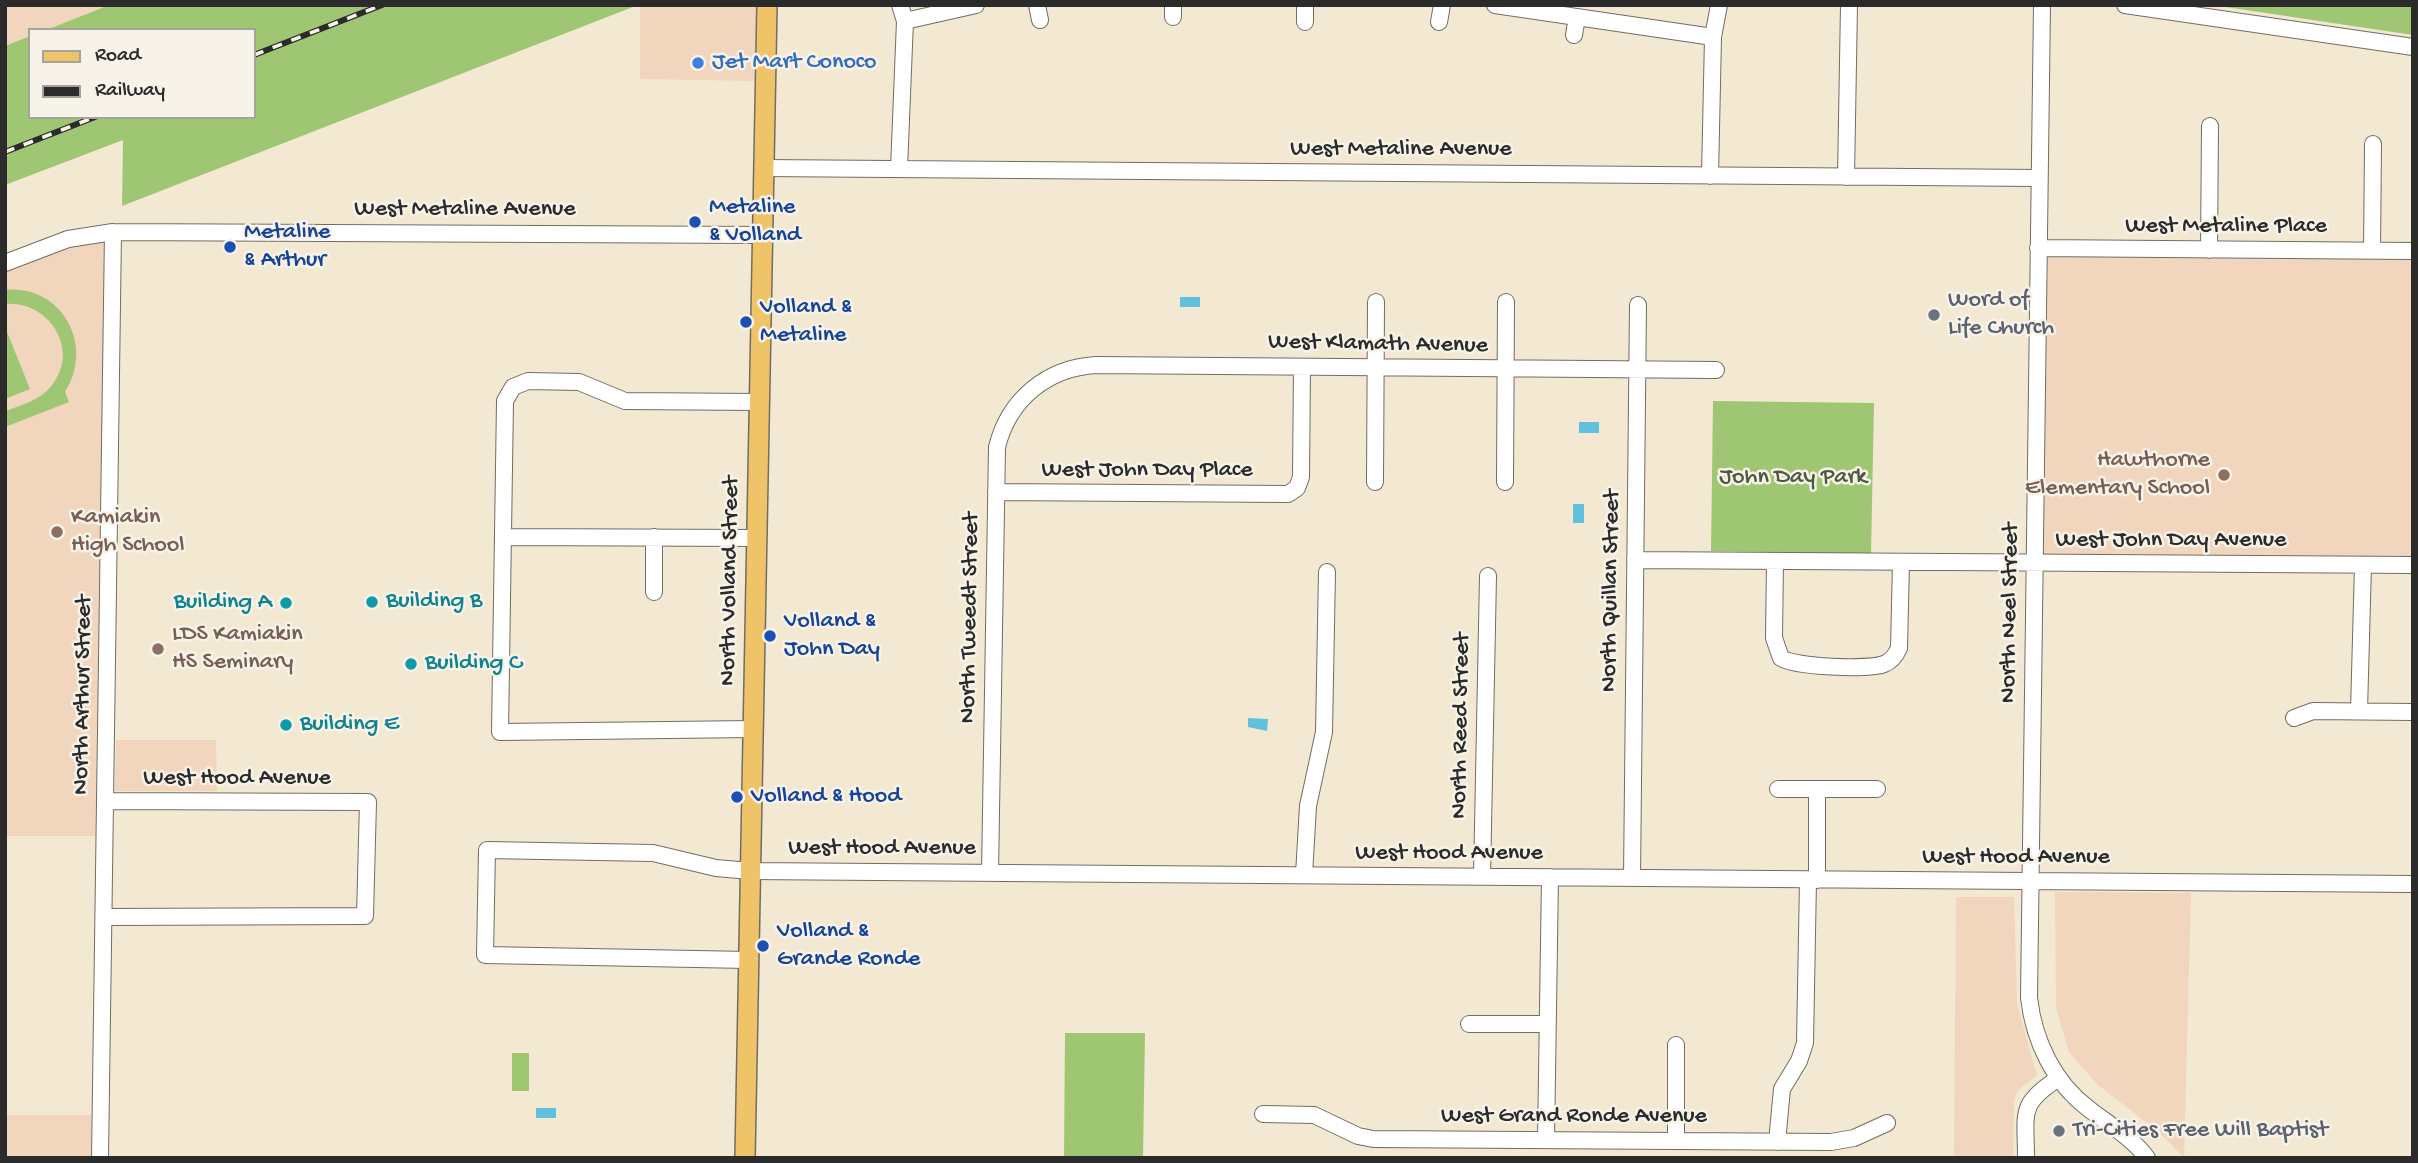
<!DOCTYPE html>
<html>
<head>
<meta charset="utf-8">
<style>
	body { margin:0 }
	#map { position:relative; width:2418px; height:1163px; overflow:hidden; background:#f3e8d2; font-family:"Gochi Hand",sans-serif }
	canvas { display:block }
	.frame { position:absolute; inset:0; border:7px solid #2b2b2b; pointer-events:none }
	.legend { position:absolute; left:28px; top:28px; width:228px; height:91px; box-sizing:border-box; background:#f7f3e8; border:2px solid #a5a39c; margin:0; padding:9px 12px; list-style:none; font-size:21px; color:#2b2b2b }
	.legend li { display:flex; align-items:center; gap:14px; height:35px }
	.legend b { width:35px; border:2px solid #a5a39c }
</style>
</head>
<body>
<div id="map">
<canvas width="2418" height="1163"></canvas>
<div class="frame"></div>
<ul class="legend">
<li><b style="height:9px;background:#efc469"></b>Road</li>
<li><b style="height:9px;background:#2b2b2b"></b>Railway</li>
</ul>
</div>
<script>
const context = document.querySelector('canvas').getContext('2d');
context.lineJoin = 'round';
function fill(path, color) { context.fillStyle = color; context.fill(path, 'evenodd'); }
function strokePath(path, color, width, dash) { context.strokeStyle = color; context.lineWidth = width; context.lineCap = dash ? 'butt' : 'round'; context.setLineDash(dash || []); context.stroke(path); }
function drawText(font, color, halo, rows, align = 'center') {
  context.font = font + ' "Gochi Hand",sans-serif'; context.lineWidth = 5; context.setLineDash([]); context.textBaseline = 'middle'; context.strokeStyle = halo; context.fillStyle = color; for (const [text, x, y, turn = 0] of rows) {
    context.save(); context.translate(x, y); context.rotate((+turn || 0) * Math.PI / 180); context.textAlign = isNaN(turn) ? turn : align; if (halo) context.strokeText(text, 0, 0); context.fillText(text, 0, 0); context.restore();
  }
}
const built = new Path2D(`
	M5 5H108L46 30H30V36L5 46Z
	M640 5H756V81L640 79Z
	M113 232 105 836H5V271Z
	M2038 248 2413 251V565L2034 563Z
	M116 740H216L217 791H115Z
	M2055 892 2191 893 2184 1158 2159 1132 2098 1085 2069 1052 2056 1008Z
	M1956 897H2014L2017 1003 2037 1076 2018 1090 2014 1101 2013 1158H1954Z
	M5 1115H91V1158H5Z`);
const green = new Path2D(`
	M109 5H638L122 206 123 140 5 185V46L30 36V117H254V30H46Z
	M2212 5H2413V35Z
	M5 290C62 284 95 346 65 392L69 402 5 427V411C22 405 41 400 52 385 81 349 48 300 5 304Z
	M5 327 30 389 5 399Z
	M1713 401 1874 403 1871 554 1711 551Z
	M1065 1033H1145L1143 1158H1064Z
	M512 1053H529V1091H512Z`);
const water = new Path2D(`
	M1180 297H1200V307H1180Z
	M1579 422H1599V433H1579Z
	M1573 504H1584V523H1573Z
	M1248 718 1268 719 1267 731 1248 727Z
	M536 1108H556V1118H536Z`);
const minor = new Path2D(`
	M1037 5 1040 20
	M1173 5V17
	M1495 5 1713 37
	M2042 5 2029 998C2034 1041 2054 1083 2089 1109 2109 1125 2132 1137 2147 1158
	M2125 5 2413 47
	M905 21 976 5
	M1305 22V5
	M1439 22 1442 5
	M1574 35 1577 17
	M763 168 2039 178
	M899 169 905 21 900 5
	M1710 176 1713 37 1719 5
	M1846 177 1849 5
	M2038 248 2413 251
	M2209 250 2210 126
	M2372 251 2373 144
	M5 263 68 239 113 232 761 235
	M1375 482 1376 302
	M1505 482 1506 302
	M996 492 1288 494 1297 488 1301 477 1302 367
	M504 537 756 538
	M654 537V592
	M1635 560 2413 565
	M1775 561 1774 638 1781 658C1795 667 1868 670 1884 664 1892 661 1896 655 1899 648L1901 562
	M2359 711 2363 565
	M2294 718 2313 711 2413 712
	M752 729 500 732 505 401 513 387 528 381 579 382 625 401 758 402
	M1778 789H1877
	M1817 789V880
	M990 873 997 447C1009 399 1047 368 1096 365L1716 370
	M1304 875 1308 806 1324 732 1327 572
	M1482 877 1488 576
	M1632 878 1638 305
	M104 917 365 916 368 802 105 801
	M748 960 485 955 487 850 653 853 716 868 750 871 2413 884
	M1469 1024H1547
	M1676 1045V1141
	M1263 1114 1314 1115 1358 1136 1373 1139 1831 1142 1854 1138 1887 1123
	M1546 1140 1550 877
	M1777 1142 1782 1089 1799 1061 1805 1043 1808 880
	M100 1158 113 232
	M2026 1158C2026 1113 2018 1104 2059 1078`);
const major = new Path2D(`
	M745 1158 767 5`);
const rail = new Path2D(`
	M254 55 382 5
	M5 152 95 117`);
const markers = [
	[698,63,7,"#3f7fe0"],
	[695,222,7,"#1a4fb4"],
	[230,247,7,"#1a4fb4"],
	[1934,315,7,"#6b7280"],
	[746,322,7,"#1a4fb4"],
	[2224,475,7,"#8d6e63"],
	[57,532,7,"#8d6e63"],
	[372,602,7,"#0f9aa8"],
	[286,603,7,"#0f9aa8"],
	[770,636,7,"#1a4fb4"],
	[158,649,7,"#8d6e63"],
	[411,664,7,"#0f9aa8"],
	[286,725,7,"#0f9aa8"],
	[737,797,7,"#1a4fb4"],
	[763,946,7,"#1a4fb4"],
	[2059,1131,7,"#6b7280"]
];
const shopNames = [
	["Jet Mart Conoco",712,63]
];
const streetNames = [
	["West Metaline Avenue",1401,150],
	["West Metaline Avenue",465,210],
	["West Metaline Place",2226,227],
	["West Klamath Avenue",1378,345,1],
	["West John Day Place",1147,471],
	["West John Day Avenue",2171,541],
	["North Volland Street",731,581,-89],
	["North Quillan Street",1612,591,-89],
	["North Neel Street",2011,613,-89],
	["North Tweedt Street",971,618,-89],
	["North Arthur Street",84,695,-89],
	["North Reed Street",1462,726,-89],
	["West Hood Avenue",237,779],
	["West Hood Avenue",882,849],
	["West Hood Avenue",1449,854],
	["West Hood Avenue",2016,858],
	["West Grand Ronde Avenue",1574,1117]
];
const transitNames = [
	["Metaline",709,208],
	["& Volland",709,236],
	["Metaline",244,233],
	["& Arthur",244,261],
	["Volland &",760,308],
	["Metaline",760,336],
	["Volland &",784,622],
	["John Day",784,650],
	["Volland & Hood",751,797],
	["Volland &",777,932],
	["Grande Ronde",777,960]
];
const worshipNames = [
	["Word of",1948,301],
	["Life Church",1948,329],
	["Tri-Cities Free Will Baptist",2073,1131]
];
const educationNames = [
	["Hawthorne",2210,461,"right"],
	["Elementary School",2210,489,"right"],
	["Kamiakin",71,518],
	["High School",71,546],
	["LDS Kamiakin",172,635],
	["HS Seminary",172,663]
];
const parkNames = [
	["John Day Park",1793,478]
];
const cultureNames = [
	["Building B",386,602],
	["Building A",272,603,"right"],
	["Building C",425,664],
	["Building E",300,725]
];
fill(built, '#f1d5bd');
fill(green, '#9fc773');
fill(water, '#60c0de');
strokePath(minor, '#716d65', 18);
strokePath(major, '#716d65', 22);
strokePath(minor, '#fff', 16);
strokePath(major, '#efc469', 19);
strokePath(rail, '#2b2b2b', 6);
strokePath(rail, '#f7f3e8', 3.5, [10]);
for (const [x, y, r, color] of markers) { const dot = new Path2D(); dot.arc(x, y, r, 0, 2 * Math.PI); context.fillStyle = color; context.fill(dot); strokePath(dot, '#f7f3e8', 2.5); }
drawText('24px', '#366cbe', '#f7f3e8', shopNames, 'left');
drawText('24px', '#2b2b2b', '#f7f3e8', streetNames);
drawText('24px', '#164399', '#f7f3e8', transitNames, 'left');
drawText('24px', '#5b616d', '#f7f3e8', worshipNames, 'left');
drawText('24px', '#785e54', '#f7f3e8', educationNames, 'left');
drawText('24px', '#4e5a41', '#f7f3e8', parkNames);
drawText('24px', '#0d838f', '#f7f3e8', cultureNames, 'left');
</script>
</body>
</html>
